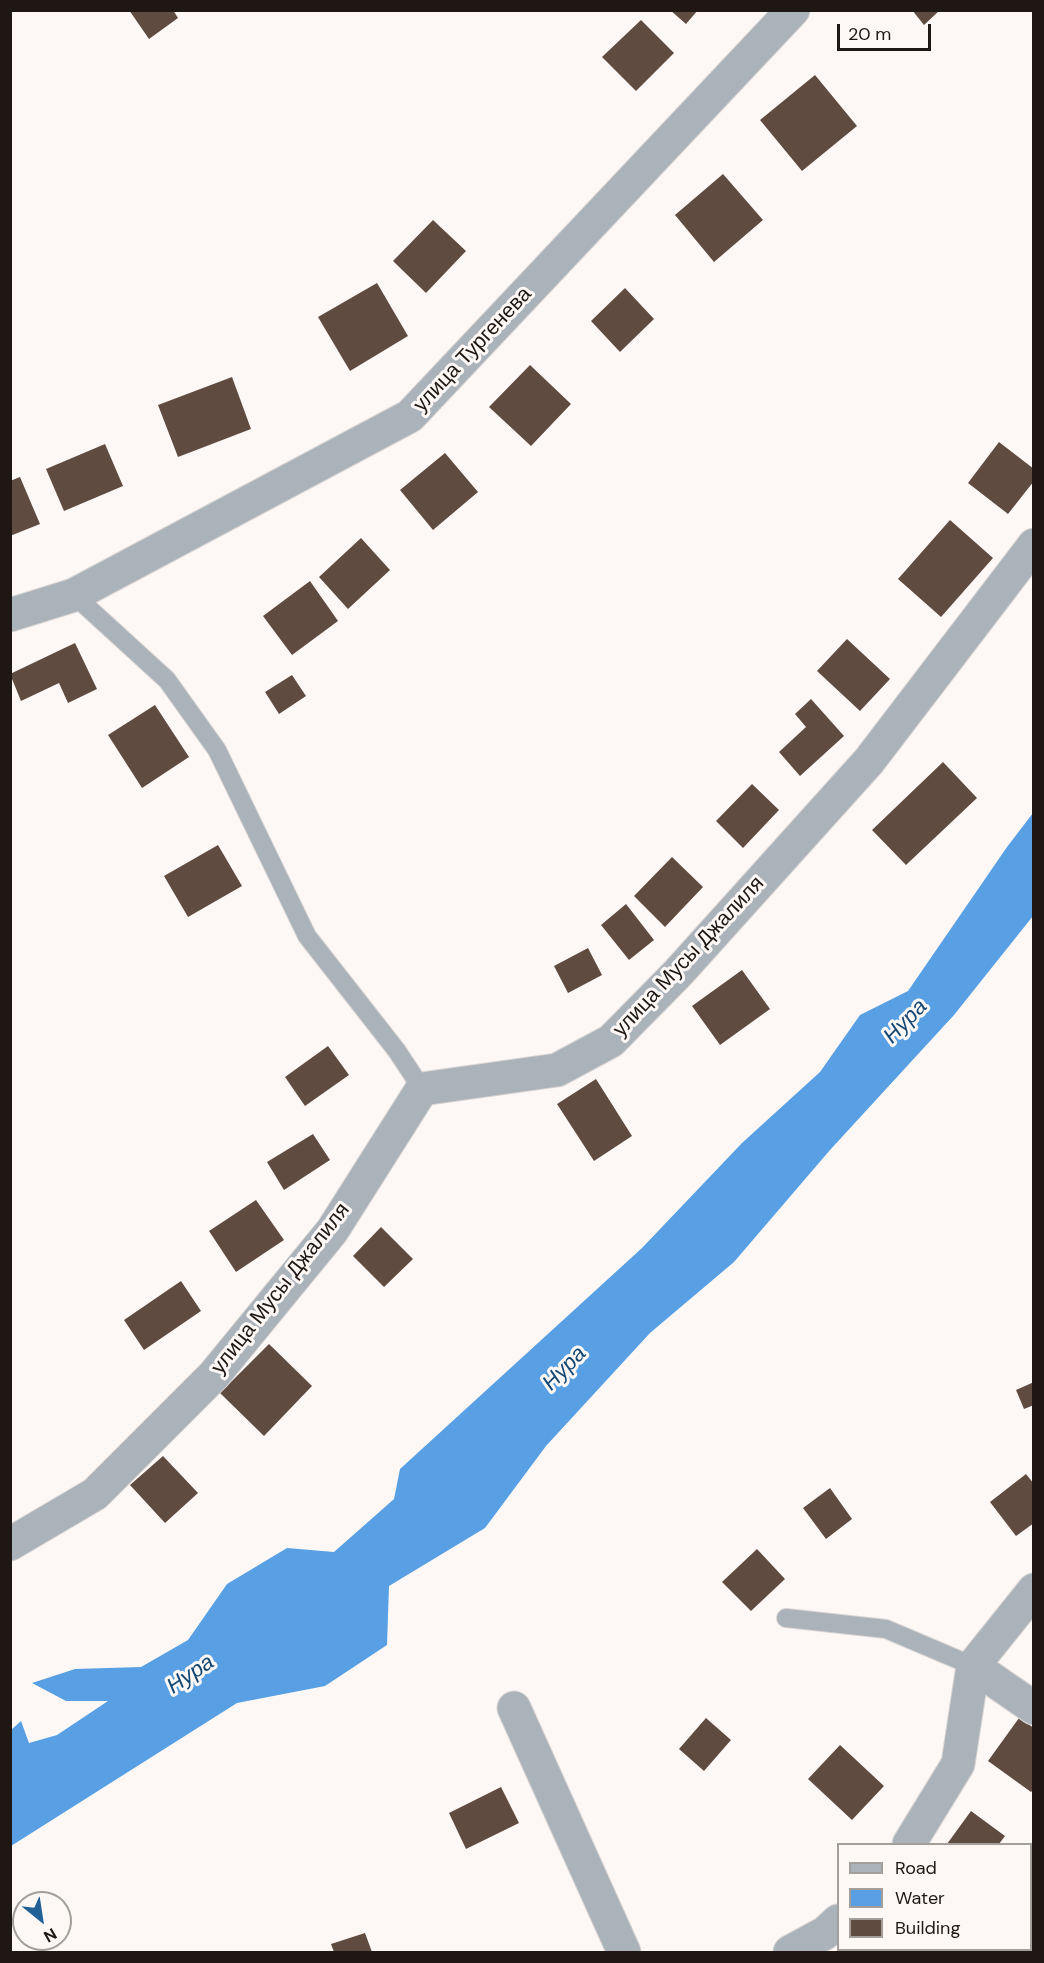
<!DOCTYPE html>
<html>
<head>
<meta charset="utf-8">
<style>
	body { margin:0 }
	#map { position:relative; width:1044px; height:1963px; overflow:hidden; background:#fdf8f6; font-family:"DM Sans",sans-serif }
	canvas { display:block }
	.frame { position:absolute; inset:0; border:12px solid #1f1713; pointer-events:none }
	.legend { position:absolute; left:837px; top:1843px; width:195px; height:108px; box-sizing:border-box; background:#fdf8f6; border:2px solid #a49e9b; margin:0; padding:8px 10px; list-style:none; font-size:18px; color:#1f1713 }
	.legend li { display:flex; align-items:center; gap:12px; height:30px }
	.legend b { width:30px; border:2px solid #a49e9b }
	.north { position:absolute; left:12px; top:1891px; width:60px; height:60px; box-sizing:border-box; background:#fdf8f6; border:2px solid #a49e9b; border-radius:50%; rotate:150deg; font-size:16px; font-weight:700; line-height:24px; text-align:center; color:#1f1713 }
	.north::after { content:''; display:block; margin:auto; width:21px; height:27px; background:#206096; clip-path:polygon(50% 0,100% 100%,50% 72%,0 100%) }
	.scale { position:absolute; left:837px; top:24px; width:94px; height:27px; box-sizing:border-box; border:3px solid #1f1713; border-top:0; padding-left:8px; font-size:18px; line-height:21px; white-space:nowrap; color:#1f1713; -webkit-text-stroke:4px #fdf8f6; paint-order:stroke }
</style>
</head>
<body>
<div id="map">
<canvas width="1044" height="1963"></canvas>
<div class="frame"></div>
<ul class="legend">
<li><b style="height:8px;background:#aab2ba"></b>Road</li>
<li><b style="height:16px;background:#58a0e3"></b>Water</li>
<li><b style="height:16px;background:#604b41"></b>Building</li>
</ul>
<div class="north">N</div>
<div class="scale">20 m</div>
</div>
<script>
const context = document.querySelector('canvas').getContext('2d');
context.lineJoin = 'round';
function fill(path, color) { context.fillStyle = color; context.fill(path, 'evenodd'); }
function strokePath(path, color, width, dash) { context.strokeStyle = color; context.lineWidth = width; context.lineCap = dash ? 'butt' : 'round'; context.setLineDash(dash || []); context.stroke(path); }
function drawText(font, color, halo, rows, align = 'center') {
  context.font = font + ' "DM Sans",sans-serif'; context.lineWidth = 6; context.setLineDash([]); context.textBaseline = 'middle'; context.strokeStyle = halo; context.fillStyle = color; for (const [text, x, y, turn = 0] of rows) {
    context.save(); context.translate(x, y); context.rotate((+turn || 0) * Math.PI / 180); context.textAlign = isNaN(turn) ? turn : align; if (halo) context.strokeText(text, 0, 0); context.fillText(text, 0, 0); context.restore();
  }
}
const water = new Path2D(`
	M1033 813V916L954 1015 830 1150 734 1262 650 1333 546 1446 485 1528 389 1586 387 1645 325 1686 237 1703 11 1846V1730L21 1721 29 1743 57 1735 108 1701H66L32 1683 75 1669 141 1667 188 1640 227 1584 287 1548 334 1552 394 1499 400 1469 642 1248 742 1143 820 1072 860 1015 908 991 1007 847Z`);
const building = new Path2D(`
	M129 10H173L178 18 149 39Z
	M670 10H698L686 24Z
	M912 10H940L924 25Z
	M641 20 674 53 636 91 602 57Z
	M815 75 857 126 802 171 760 120Z
	M723 174 763 220 714 262 675 215Z
	M433 220 466 251 426 293 393 261Z
	M377 283 408 336 350 371 318 317Z
	M625 288 654 319 620 352 591 321Z
	M530 365 571 404 531 446 489 407Z
	M232 377 251 429 178 457 158 405Z
	M999 442 1034 469V481L1008 514 968 483Z
	M105 444 123 486 64 511 46 469Z
	M445 453 478 492 433 530 400 490Z
	M20 477 40 524 10 536V481Z
	M950 520 993 558 941 617 898 579Z
	M361 538 390 570 348 609 319 577Z
	M310 581 338 621 292 655 263 616Z
	M847 639 890 679 860 711 817 671Z
	M75 643 97 689 68 703 59 683 21 701 10 674Z
	M292 675 306 696 279 714 265 692Z
	M811 699 844 736 800 776 779 752 806 727 795 714Z
	M155 705 189 757 142 788 108 735Z
	M943 762 977 798 906 865 872 830Z
	M752 784 779 810 743 848 716 821Z
	M218 845 242 886 188 917 164 876Z
	M672 857 703 887 665 927 634 896Z
	M626 904 654 940 629 960 601 925Z
	M588 948 602 975 568 993 554 966Z
	M742 970 770 1009 720 1045 692 1006Z
	M328 1046 349 1075 305 1106 285 1077Z
	M596 1079 632 1136 594 1161 557 1104Z
	M313 1134 330 1160 284 1190 267 1162Z
	M256 1200 284 1240 236 1272 209 1231Z
	M381 1227 413 1259 384 1287 353 1256Z
	M181 1281 201 1311 144 1350 124 1320Z
	M269 1344 312 1386 264 1436 220 1393Z
	M1034 1382V1405L1024 1409 1016 1390Z
	M163 1456 198 1493 165 1523 130 1485Z
	M1026 1474 1034 1484V1523L1016 1536 990 1502Z
	M830 1488 852 1519 826 1539 803 1508Z
	M757 1549 785 1579 751 1611 722 1582Z
	M706 1718 731 1740 704 1771 679 1749Z
	M1019 1718 1034 1728V1789L1031 1792 988 1761Z
	M840 1745 884 1786 852 1820 808 1779Z
	M501 1787 519 1823 466 1849 449 1813Z
	M971 1811 1005 1836 999 1844H947Z
	M365 1933 372 1952H334L331 1944Z
	M874 1950H921L918 1952H870Z`);
const lane = new Path2D(`
	M74 595 167 680 217 750 307 936 397 1051 422 1089
	M786 1618 886 1629 973 1666`);
const street = new Path2D(`
	M10 615 74 595 410 416 793 10
	M10 1544 95 1494 214 1375 332 1231 422 1089 557 1070 611 1041 678 973 869 761 1034 545
	M973 1666 1034 1590
	M514 1708 624 1952
	M909 1844 958 1764 973 1666 1034 1708
	M790 1952 825 1933 838 1921`);
const streetNames = [
	["улица Тургенева",473,350,-47],
	["улица Мусы Джалиля",689,957,-47],
	["улица Мусы Джалиля",281,1289,-52]
];
const waterNames = [
	["Нура",906,1022,-46],
	["Нура",565,1369,-46],
	["Нура",191,1675,-34]
];
fill(water, '#58a0e3');
fill(building, '#604b41');
strokePath(lane, '#d9d4d2', 20);
strokePath(street, '#d9d4d2', 35);
strokePath(lane, '#aab2ba', 18);
strokePath(street, '#aab2ba', 33);
drawText('21px', '#1f1713', '#fdf8f6', streetNames);
drawText('italic 22px', '#134874', '#fdf8f6', waterNames);
</script>
</body>
</html>
